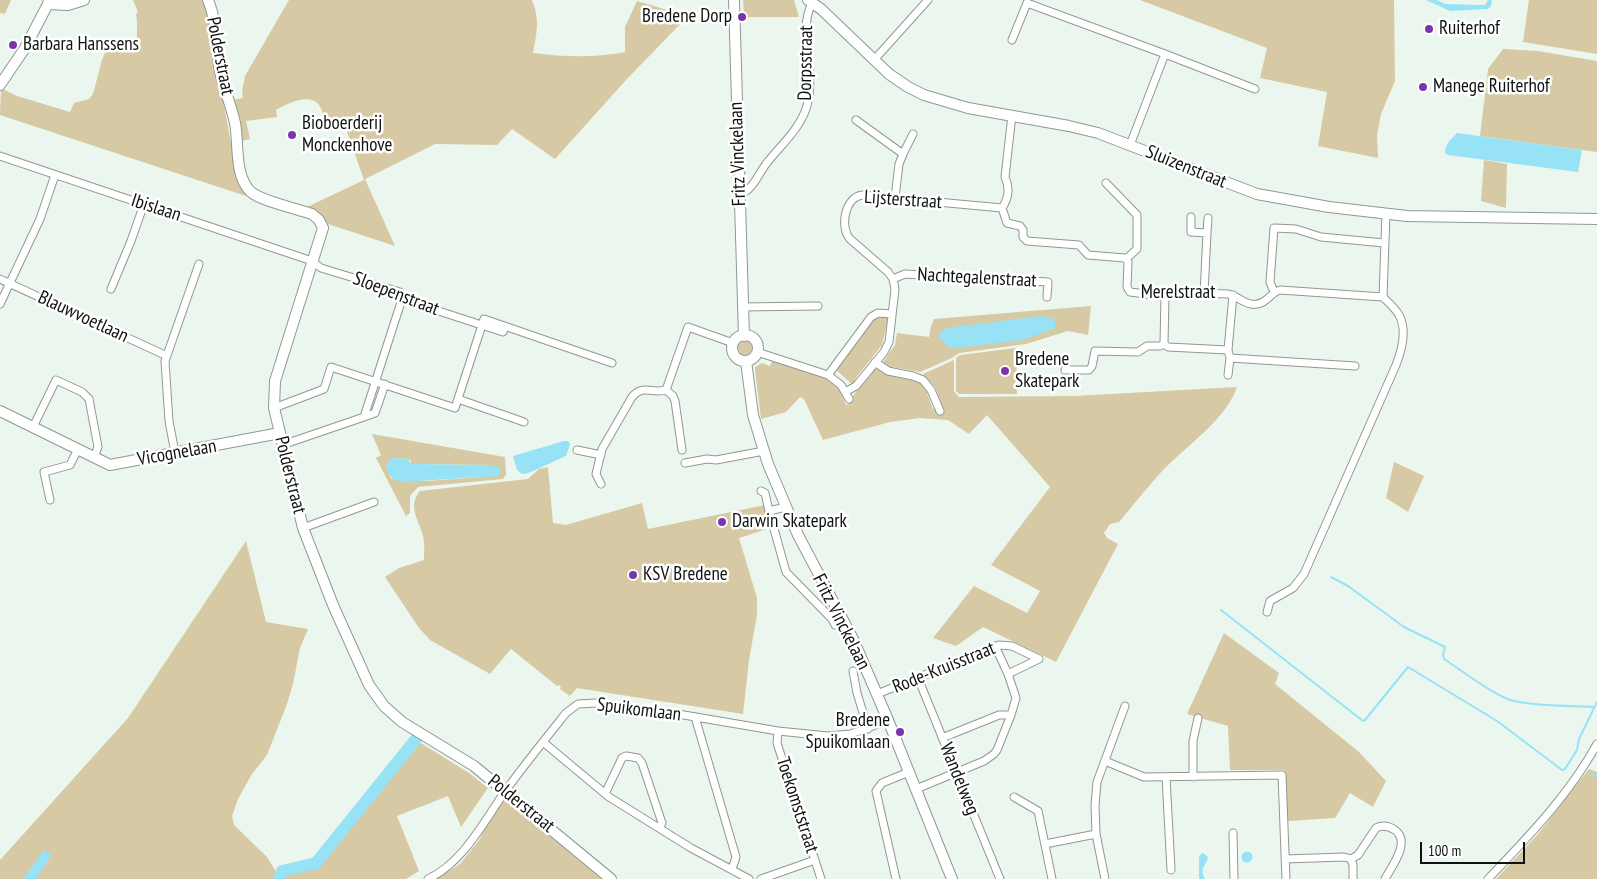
<!DOCTYPE html>
<html>
<head>
<meta charset="utf-8">
<style>
	body { margin:0 }
	#map { position:relative; width:1597px; height:879px; overflow:hidden; background:#ebf7ee; font-family:"PT Sans Narrow",sans-serif }
	canvas { display:block }
	.scale { position:absolute; left:1420px; top:842px; width:105px; height:22px; box-sizing:border-box; border:2px solid #0f1310; border-top:0; padding-left:6px; font-size:15px; line-height:18px; white-space:nowrap; color:#0f1310; -webkit-text-stroke:4px #fff; paint-order:stroke }
</style>
</head>
<body>
<div id="map">
<canvas width="1597" height="879"></canvas>
<div class="scale">100 m</div>
</div>
<script>
const context = document.querySelector('canvas').getContext('2d');
context.lineJoin = 'round';
function fill(path, color) { context.fillStyle = color; context.fill(path, 'evenodd'); }
function strokePath(path, color, width, dash) { context.strokeStyle = color; context.lineWidth = width; context.lineCap = dash ? 'butt' : 'round'; context.setLineDash(dash || []); context.stroke(path); }
function drawText(font, color, halo, rows, align = 'center') {
  context.font = font + ' "PT Sans Narrow",sans-serif'; context.lineWidth = 5; context.setLineDash([]); context.textBaseline = 'middle'; context.strokeStyle = halo; context.fillStyle = color; for (const [text, x, y, turn = 0] of rows) {
    context.save(); context.translate(x, y); context.rotate((+turn || 0) * Math.PI / 180); context.textAlign = isNaN(turn) ? turn : align; if (halo) context.strokeText(text, 0, 0); context.fillText(text, 0, 0); context.restore();
  }
}
const green = new Path2D(`
	M0 0H11L5 14 0 13Z
	M133 0H202L210 25 214 68 223 99 238 183 249 197 0 115 1 88 17 96 70 112 74 103 89 99 93 94 102 60 111 39 133 43 137 41V20L136 14 138 12Z
	M289 0H532C540 21 537 31 533 53 564 57 594 58 625 52V27L637 1 688 16 626 80 555 159 512 129 497 145 435 144 365 179 395 246 325 223 317 213 307 207 364 180 344 123 326 128C324 121 324 112 319 105 310 92 286 104 276 110L277 117 246 121 250 139 241 141 232 100 243 98 242 91 245 76Z
	M741 0H794L799 17H744L743 0Z
	M1140 0H1394L1395 81 1381 114 1377 135 1378 158 1318 146 1327 92 1260 78 1267 48Z
	M1529 0H1597V54L1523 42Z
	M1503 49 1538 51 1597 61V152L1480 136 1488 69Z
	M1484 160 1507 164 1506 208 1481 201Z
	M1091 306 1088 335 1068 331 1026 344 959 353 952 358 920 372 893 367 891 369 884 365 883 362 895 345 897 333 929 337 931 326 934 319Z
	M878 315 885 316 888 319 882 345 855 379 856 382 853 385 835 369 862 337 860 335 871 320Z
	M738 348a7 7 0 1 1 14 0a7 7 0 1 1-14 0Z
	M1016 348 1017 394H959L956 391V358L960 355Z
	M954 360V391L959 397 1075 396 1237 387C1227 418 1187 446 1164 469 1148 486 1134 504 1119 522L1110 524 1104 533 1107 538 1118 544 1056 662 983 627 956 646 933 638 974 586 1027 613 1040 591 991 565 1050 487 987 415 969 434 948 420 920 418 890 422 823 440 804 399 800 397 786 412 761 419 755 370V367L762 363 770 366 772 361 821 375 830 380 838 387 846 405 852 401 853 396 873 369H880L894 377 917 380 925 386 928 392 927 393 933 409 942 405 935 387 923 374Z
	M372 434 505 457 506 475 503 479 418 487 410 496V513L406 516 376 458 381 455ZM395 458 409 459 411 461 410 464 494 465 483 477 427 481 391 478 386 465Z
	M1394 462 1424 476 1408 512 1386 498Z
	M548 467 553 523 566 525 642 503 648 529 765 505 770 528 739 538 757 598V615L749 660 743 714 577 688 570 696 560 689 561 687 559 685 557 686 511 649 490 674 430 640 419 628 385 577 399 568 424 560C424 553 425 543 423 536 419 520 407 506 420 491L528 479 539 469Z
	M246 541 266 622 308 629 300 648 293 684 287 704 267 755 252 774 238 799 232 816 234 825 267 857 276 872 275 879H0V860L128 718Z
	M1224 633 1279 673 1275 684 1359 752 1386 781 1373 807 1350 793 1335 818 1288 821 1284 770H1230L1228 726 1187 714Z
	M416 740 469 773 488 788 461 827 448 796 397 816 419 871 406 879H280L282 872 311 867 316 864Z
	M1589 769 1597 772V879H1496L1538 834Z
	M503 798 603 879H437L460 864 480 839 487 823Z`);
const water = new Path2D(`
	M1426 0H1437L1445 4 1481 5H1485L1488 0H1492L1491 6 1488 9 1450 11Z
	M1457 133 1582 150 1578 172 1448 155 1445 153C1445 144 1451 139 1457 133Z
	M1041 316 1054 319 1056 324 1054 329 1022 340 959 348 949 347 939 338 941 331 947 328Z
	M564 441H568L570 444 566 456C555 460 531 474 522 474L517 470 513 456Z
	M395 458 409 459 410 464 494 465 499 467 501 470 500 474 498 476 402 482C388 480 379 461 395 458Z
	M44 850 52 855 36 879H23Z
	M1241.5 857a5.5 5.5 0 1 1 11 0a5.5 5.5 0 1 1-11 0Z
	M1203 853 1208 857C1206 867 1199 867 1205 879H1199V857L1201 854Z`);
const stream = new Path2D(`
	M1331 577 1348 586 1404 627 1445 647 1443 655 1444 659C1461 670 1496 697 1514 701 1540 707 1568 705 1595 707
	M1221 610 1363 721 1365 720 1408 667 1497 721 1562 770 1565 769 1577 750 1579 739 1597 702
	M1590 774 1597 776`);
const river = new Path2D(`
	M279 879 282 871 316 863 416 739`);
const street = new Path2D(`
	M1012 40 1027 3 1165 54
	M874 60 928 0
	M1012 115 1005 177C1010 188 1009 198 1002 208L1007 223 1020 226 1023 230V237L1027 241 1079 245 1088 255 1125 258 1128 262 1127 287 1130 292 1162 296 1174 292 1228 294C1239 296 1249 310 1263 302 1270 298 1273 292 1280 290L1383 297
	M856 120 903 154 913 134
	M1130 145 1165 54 1255 89
	M0 156 312 261 321 268 400 292 402 299 503 332 505 326
	M1106 183 1137 215V249L1126 259
	M739 195C752 191 758 175 766 164 780 146 798 131 806 109 818 74 796 35 812 3
	M895 198 899 164 903 154
	M1191 217V232L1207 233 1204 294
	M1207 233 1208 218
	M0 279 167 356
	M893 279 905 274 1048 282 1047 297
	M111 289 131 241 144 204
	M1274 292 1270 282 1274 228 1296 229 1321 237 1384 243
	M1165 295 1164 344 1168 347 1228 350
	M1383 297 1386 214
	M0 304 40 219 55 175
	M742 307 818 306
	M757 352 828 375 841 385 849 399
	M1230 358 1355 366
	M875 362 888 371 913 376 923 380 931 390 940 411
	M1065 370H1089L1092 366 1095 351 1138 352 1147 346H1160L1164 344
	M828 375 871 317 878 313 892 314
	M1228 375 1230 358 1228 350 1233 295
	M666 390 688 327 733 343
	M666 390 673 396 675 401 682 450
	M845 392 856 386 884 352 889 342 895 289 893 279 888 272 850 239C840 228 844 198 862 195L1002 208
	M458 399 524 422
	M274 408 324 389 331 367 455 408 484 319 612 363
	M364 417 375 413 385 384
	M33 427 56 380 82 392 89 399 98 447 94 457
	M282 445 364 417 402 299
	M577 450 601 455
	M175 453 169 421 165 361 199 264
	M685 463 707 459 716 460 764 451
	M601 484 596 474 602 449 632 397C643 384 651 394 666 390
	M761 491 765 493 769 511
	M50 500 44 472 70 465 78 449
	M786 507 769 511 786 572 832 619 835 625
	M303 528 374 502
	M1267 612 1270 601 1293 588 1304 574 1396 365C1402 350 1407 330 1399 315 1395 308 1388 302 1383 297
	M995 646 1008 674 1039 659
	M853 671 857 693 868 729
	M918 678 1000 879
	M877 694 999 645 1012 646 1039 659
	M695 717 736 857 732 869
	M778 731 777 743 821 879
	M942 738 999 715H1011L1016 698 1008 674
	M543 742 609 797 691 848 749 879
	M1105 761 1144 777 1282 775 1286 879
	M1166 777 1171 870
	M1193 777V741L1198 718
	M916 789 984 761 994 754 997 750 1011 715
	M605 794 622 758 626 756 638 758 642 763 662 823 659 828
	M1014 797 1038 811 1052 879
	M1233 833 1234 879
	M1045 844 1096 834
	M1285 859 1344 857 1351 859
	M1351 859 1358 855 1376 828C1382 825 1389 826 1395 830 1411 842 1392 866 1385 879
	M1351 859 1353 865V879
	M428 879C464 862 484 821 506 790 525 764 546 738 566 713L578 704 596 703 678 714 778 731 828 736 851 734 888 720
	M761 879 815 860
	M896 879 876 791 882 783 909 772
	M1105 879 1096 834 1095 805 1097 782 1125 706
	M1488 879C1528 837 1569 795 1597 744`);
const secondary = new Path2D(`
	M208 0C218 23 215 48 220 71 224 89 231 105 235 123 239 144 234 176 251 192 261 201 298 209 312 214L319 220 323 228 275 381 274 408 303 528 333 605 369 685 384 706 402 722 474 766 611 879
	M734 0 744 336
	M808 0 821 9 889 74 908 87 924 95 968 108 1069 126 1098 133 1257 194 1329 207 1407 216 1597 219
	M48 4 68 5 84 0
	M0 85 25 48 48 4 49 0
	M732 348a13 13 0 1 1 26 0a13 13 0 1 1-26 0Z
	M746 361 753 415 768 464 798 535 853 639 888 720 952 879
	M0 411 110 465 280 433`);
const markers = [
	[742,17,5,"#7935a9"],
	[1429,29,5,"#7935a9"],
	[13,45,5,"#7935a9"],
	[1423,87,5,"#7935a9"],
	[292,135,5,"#7935a9"],
	[1005,371,5,"#7935a9"],
	[722,522,5,"#7935a9"],
	[633,575,5,"#7935a9"],
	[900,732,5,"#7935a9"]
];
const poiNames = [
	["Bredene Dorp",732,17,"right"],
	["Ruiterhof",1439,29],
	["Barbara Hanssens",23,45],
	["Manege Ruiterhof",1433,87],
	["Bioboerderij",302,124],
	["Monckenhove",302,146],
	["Bredene",1015,360],
	["Skatepark",1015,382],
	["Darwin Skatepark",732,522],
	["KSV Bredene",643,575],
	["Bredene",890,721,"right"],
	["Spuikomlaan",890,743,"right"]
];
const streetNames = [
	["Polderstraat",220,56,79],
	["Dorpsstraat",806,63,-89],
	["Fritz Vinckelaan",738,154,-92],
	["Sluizenstraat",1186,167,22],
	["Lijsterstraat",903,200,4],
	["Ibislaan",156,208,18],
	["Nachtegalenstraat",977,278,3],
	["Merelstraat",1178,293],
	["Sloepenstraat",396,294,21],
	["Blauwvoetlaan",83,317,25],
	["Vicognelaan",177,453,-10],
	["Polderstraat",290,475,76],
	["Fritz Vinckelaan",841,622,63],
	["Rode-Kruisstraat",944,668,-22],
	["Spuikomlaan",639,710,7],
	["Wandelweg",959,779,68],
	["Polderstraat",521,804,39],
	["Toekomststraat",797,805,72]
];
fill(green, '#d6c9a4');
fill(water, '#97e2f5');
strokePath(stream, '#97e2f5', 2);
strokePath(river, '#97e2f5', 12);
strokePath(street, '#8e9991', 9);
strokePath(secondary, '#8e9991', 12);
strokePath(street, '#fff', 7);
strokePath(secondary, '#fff', 10);
for (const [x, y, r, color] of markers) { const dot = new Path2D(); dot.arc(x, y, r, 0, 2 * Math.PI); context.fillStyle = color; context.fill(dot); strokePath(dot, '#fff', 2); }
drawText('19px', '#0f1310', '#fff', poiNames, 'left');
drawText('19px', '#0f1310', '#fff', streetNames);
</script>
</body>
</html>
